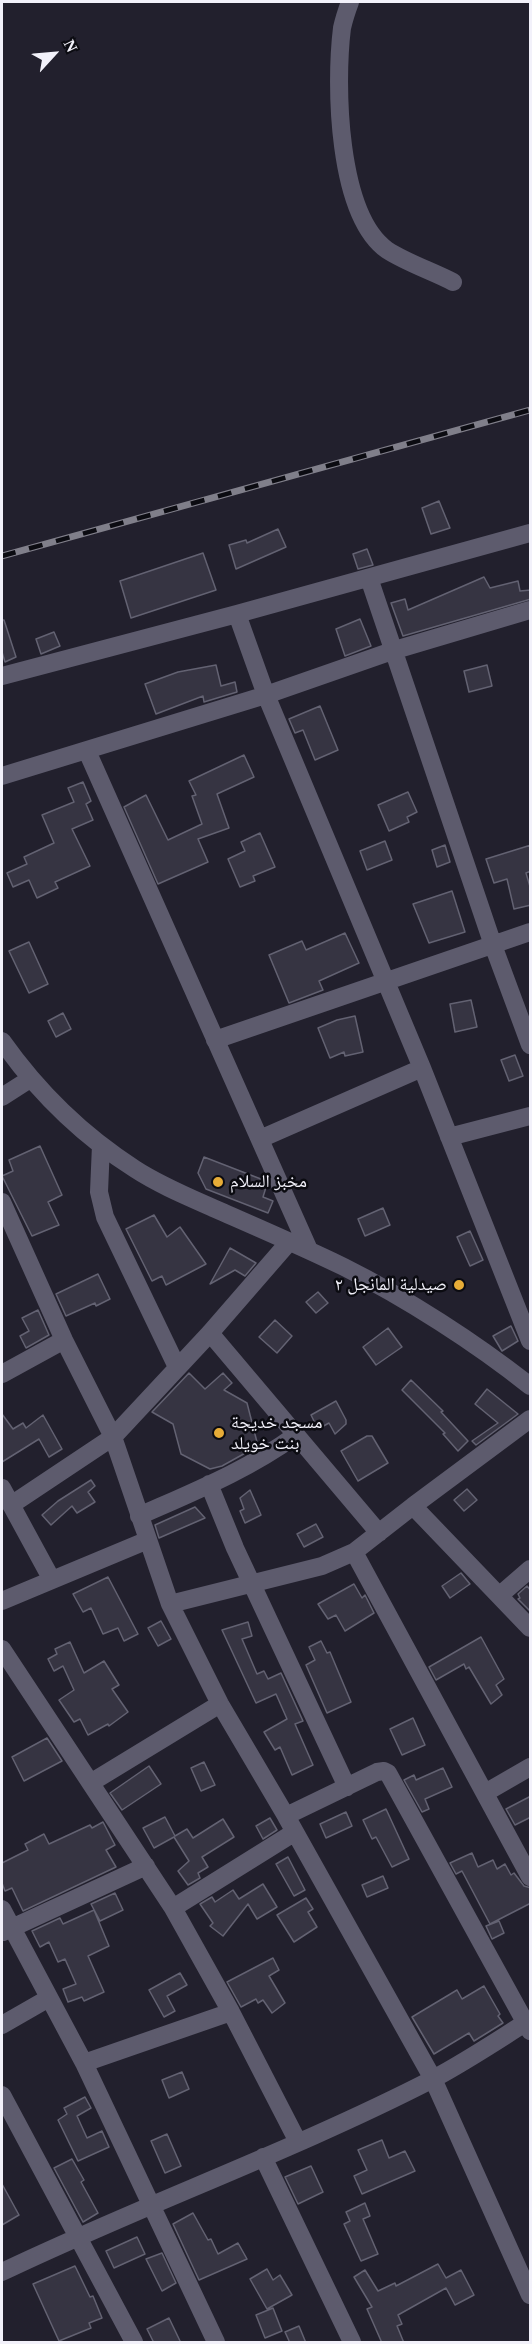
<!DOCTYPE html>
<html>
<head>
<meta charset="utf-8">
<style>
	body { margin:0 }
	#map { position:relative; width:532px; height:2344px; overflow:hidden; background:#22202d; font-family:"Times New Roman",serif }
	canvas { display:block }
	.frame { position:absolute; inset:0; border:3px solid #f2f1fa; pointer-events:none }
	.north { position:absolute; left:24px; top:24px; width:60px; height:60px; -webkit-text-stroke:4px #0b0b11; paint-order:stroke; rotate:64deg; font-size:16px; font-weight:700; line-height:24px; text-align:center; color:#f2f1fa }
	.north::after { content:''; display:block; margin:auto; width:21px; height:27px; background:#f2f1fa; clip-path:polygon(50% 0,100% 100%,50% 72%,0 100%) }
</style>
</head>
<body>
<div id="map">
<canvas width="532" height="2344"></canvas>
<div class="frame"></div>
<div class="north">N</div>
</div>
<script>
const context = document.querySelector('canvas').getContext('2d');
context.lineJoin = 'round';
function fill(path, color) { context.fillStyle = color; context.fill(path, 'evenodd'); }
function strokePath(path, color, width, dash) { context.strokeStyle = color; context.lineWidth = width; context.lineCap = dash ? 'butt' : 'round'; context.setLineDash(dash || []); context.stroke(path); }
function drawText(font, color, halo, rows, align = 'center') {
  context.font = font + ' "Times New Roman","Noto Naskh Arabic",serif'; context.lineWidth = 5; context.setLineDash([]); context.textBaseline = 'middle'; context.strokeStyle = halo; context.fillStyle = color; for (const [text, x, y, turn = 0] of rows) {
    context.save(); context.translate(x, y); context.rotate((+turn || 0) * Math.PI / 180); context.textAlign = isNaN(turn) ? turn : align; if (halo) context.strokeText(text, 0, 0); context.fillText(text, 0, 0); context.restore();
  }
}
const building = new Path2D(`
	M439 501 450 528 431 534 422 508Z
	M278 529 286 547 236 569 229 545 246 540 247 543Z
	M367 549 373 565 358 569 353 554Z
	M203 553 216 590 131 618 120 581Z
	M484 577 490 588 518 581 520 591 531 590V599L403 636 391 603 405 599 408 610Z
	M360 619 371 646 345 656 336 629Z
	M2 620H4L16 657 5 662 2 652Z
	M54 632 60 646 41 654 36 639Z
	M216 665 221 686 235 682 237 692 204 702 203 696 156 714 145 684 178 672Z
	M487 665 492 686 469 692 464 671Z
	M320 706 338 750 315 760 303 730 295 733 289 719Z
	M244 755 254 777 217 794 229 828 198 839 208 862 158 884 124 807 146 795 168 840 202 824 192 796 196 795 189 781Z
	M83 782 91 801 86 804 93 820 72 829 90 866 55 882 58 888 37 898 29 880 13 887 7 873 27 864 24 857 54 843 42 815 74 802 68 788Z
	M408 792 417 812 407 817 409 822 389 831 378 805Z
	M260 833 275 867 253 876 255 881 240 887 228 859 245 851 241 842Z
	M385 841 392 860 367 870 360 851Z
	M445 845 450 862 437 867 432 850Z
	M531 845V871L526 873 531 890V905L514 909 507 879 494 883 486 859Z
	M452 891 465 932 429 943 413 904Z
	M345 933 359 963 319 981 323 990 289 1003 269 955 302 941 306 950Z
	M29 942 48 984 29 993 9 951Z
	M471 1000 477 1027 455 1032 450 1004Z
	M63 1013 71 1029 56 1037 48 1021Z
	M355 1016 363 1052 345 1056 344 1052 330 1058 318 1028 337 1020Z
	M515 1055 523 1076 509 1081 501 1060Z
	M40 1146 62 1195 48 1202 59 1225 32 1236 2 1176 13 1171 9 1160Z
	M204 1157 266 1181 267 1184 263 1197 273 1201 268 1213 206 1189 198 1173Z
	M383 1208 390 1225 365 1236 358 1219Z
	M154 1215 167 1237 180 1227 206 1264 166 1285 162 1276 152 1281 126 1229Z
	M470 1231 483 1260 470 1266 457 1237Z
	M230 1248 256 1263 245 1276 235 1270 210 1284Z
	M98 1274 110 1299 96 1306 95 1303 66 1316 56 1294Z
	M318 1292 328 1303 316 1313 306 1302Z
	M38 1310 49 1335 26 1348 20 1336 29 1331 22 1318Z
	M275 1320 292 1336 277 1353 259 1337Z
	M511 1326 518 1341 502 1351 493 1336Z
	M388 1328 402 1347 376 1365 363 1347Z
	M189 1373 205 1389 223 1373 232 1383 224 1390 247 1403 258 1446 222 1466 210 1469 181 1454 173 1424 152 1412Z
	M411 1380 443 1411 441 1412 468 1441 458 1451 443 1434 445 1433 402 1390Z
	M487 1389 518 1414 476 1445 472 1441 498 1423 475 1404Z
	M336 1401 346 1420V1424L335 1434 329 1423 318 1429 311 1415Z
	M2 1414 13 1429 23 1423 26 1428 43 1415 62 1449 49 1457 39 1439 2 1462Z
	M367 1436H372L388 1463 358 1481 341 1451Z
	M91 1480 95 1486 88 1492 95 1502 77 1513 72 1506 51 1525 42 1515 58 1501Z
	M467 1489 477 1500 464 1511 454 1500Z
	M250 1490 261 1515 245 1523 240 1511 244 1509 240 1498Z
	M195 1507 205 1518 159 1538 155 1525Z
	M316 1524 323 1537 304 1547 297 1534Z
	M461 1573 470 1584 450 1598 442 1586Z
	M108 1577 138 1634 124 1641 118 1628 103 1634 91 1608 83 1612 73 1594Z
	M354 1584 362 1598 365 1595 374 1613 345 1631 336 1615 328 1619 318 1604Z
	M527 1586 531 1591V1612L518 1599 520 1598 518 1594Z
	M161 1621 171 1639 158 1646 148 1628Z
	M248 1622 252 1636 242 1639 257 1674 264 1671 268 1679 281 1673 303 1721 295 1724 313 1765 292 1775 280 1747 275 1750 264 1732 287 1719 276 1694 256 1703 222 1630Z
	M481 1637 504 1679 496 1685 502 1695 491 1704 469 1667 466 1669 464 1664 436 1680 429 1667Z
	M321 1641 327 1653 330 1652 351 1702 327 1713 306 1665 315 1660 309 1647Z
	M70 1642 84 1673 104 1661 119 1685 112 1689 128 1712 109 1726 108 1724 88 1735 80 1719 74 1722 59 1700 74 1690 63 1666 54 1671 48 1659 57 1654 55 1649Z
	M413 1718 425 1745 402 1755 390 1729Z
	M47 1738 62 1761 24 1781 12 1757Z
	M204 1762 215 1785 201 1791 191 1768Z
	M149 1766 161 1784 122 1810 110 1793Z
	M443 1768 452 1787 425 1799 429 1809 422 1812 404 1780 414 1775 416 1780Z
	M531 1796V1817L515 1825 506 1809Z
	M386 1809 409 1859 392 1867 376 1837 372 1839 363 1820Z
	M346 1812 352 1826 326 1838 320 1824Z
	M165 1817 175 1836 187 1829 193 1838 223 1819 234 1837 202 1857 208 1867 198 1873 200 1878 188 1885 178 1871 189 1861 174 1837 154 1848 143 1828Z
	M270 1818 277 1830 263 1839 256 1826Z
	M103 1822 115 1845 106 1850 116 1867 23 1911 12 1888 5 1891 2 1883V1863L28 1850 25 1844 44 1834 49 1844 90 1825 92 1828Z
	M472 1853 478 1867 493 1860 497 1869 505 1864 511 1875 514 1873 524 1886 531 1888V1903L490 1924 462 1871 456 1874 450 1863Z
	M288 1857 305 1890 294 1896 276 1864Z
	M383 1876 388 1888 367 1897 362 1885Z
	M263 1884 277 1907 257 1919 248 1904 223 1936 210 1926 213 1923 200 1904 212 1897 215 1902 233 1890 239 1899Z
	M115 1893 123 1910 100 1921 91 1904Z
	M306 1898 313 1909 308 1912 317 1927 294 1942 277 1915Z
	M94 1910 109 1946 88 1956 104 1992 84 2001 82 1997 68 2002 63 1989 76 1984 65 1959 58 1962 49 1942 40 1947 32 1931 60 1918 63 1924Z
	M499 1921 504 1933 492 1939 486 1926Z
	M273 1958 279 1970 269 1976 285 2003 272 2013 263 2000 258 2003 256 1999 241 2007 227 1982Z
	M180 1973 187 1985 167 1996 175 2011 164 2017 149 1990Z
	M484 1986 500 2014 498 2016 503 2023 474 2041 469 2033 434 2054 412 2017 457 1990 462 1999Z
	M182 2072 189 2089 169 2098 162 2080Z
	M85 2097 91 2108 77 2116 87 2138 102 2131 109 2147 78 2161 58 2120 67 2114 64 2108Z
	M167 2134 181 2166 165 2173 151 2141Z
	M382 2140 389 2158 405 2151 415 2171 362 2194 354 2176 367 2170 358 2150Z
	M72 2159 84 2180 81 2182 98 2213 83 2222 54 2168Z
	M311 2166 323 2192 298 2204 285 2177Z
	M2 2184 19 2215 2 2225Z
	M365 2203 370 2216 363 2219 378 2254 361 2261 344 2224 350 2221 346 2212Z
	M193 2213 208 2240 211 2239 218 2254 238 2243 247 2259 199 2280 173 2224Z
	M137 2237 145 2254 114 2268 106 2251Z
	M162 2253 176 2283 162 2291 146 2259Z
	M438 2264 446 2278 461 2270 474 2295 455 2305 446 2288 398 2315 402 2324 397 2326 404 2343H382L367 2309 372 2307 354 2277 365 2270 378 2291 395 2283 396 2286Z
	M75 2266 90 2297 93 2296 102 2318 89 2323 91 2328 59 2341 33 2284Z
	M267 2269 273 2280 280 2275 292 2295 267 2309 250 2279Z
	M273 2308 282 2331 265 2338 256 2315Z
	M169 2318 181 2343H154L147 2329Z
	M299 2326 306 2343H290L285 2332Z`);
const minor = new Path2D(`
	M350 2C347 10 344 19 342 28 335 84 337 214 387 250 407 263 432 271 453 282
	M369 578 493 945 530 1045
	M237 614 266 695 422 1068 530 1341
	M2 676 237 614 530 533
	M87 751 309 1250
	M2 776 266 695 395 650 530 610
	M215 1040 530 932
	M2 1041C38 1092 82 1135 135 1169 161 1186 191 1198 220 1211 261 1229 303 1247 344 1267 406 1298 476 1343 530 1386
	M2 1097 30 1079
	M449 1137 530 1116
	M260 1139 422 1068
	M101 1145 99 1192 105 1217 177 1367
	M2 1202 64 1340 113 1437 170 1604 220 1704 286 1816 433 2079 530 2295
	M210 1333 379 1533
	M2 1374 64 1340
	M209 1484 235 1548 347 1787
	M2 1488 52 1580
	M11 1505 113 1437 210 1333 289 1242
	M413 1506 530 1628
	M139 1516C193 1492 248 1470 296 1435
	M354 1552 530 1877
	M500 1595 530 1569
	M2 1601 148 1540
	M170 1604 322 1566 354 1552 413 1506 530 1419
	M2 1649 173 1908 231 2012 298 2142
	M92 1782 220 1704
	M485 1793 530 1767
	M286 1816 377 1772 384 1771 388 1773 530 2031
	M173 1908 295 1832
	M2 1909 84 2063 216 2342
	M3 1932 146 1866
	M2 2025 49 1998
	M84 2063 231 2012
	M2 2095 134 2342
	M263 2157 352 2342
	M2 2272C144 2204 293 2151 433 2079 467 2061 498 2040 530 2020`);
const rail = new Path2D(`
	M2 556 530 410`);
const markers = [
	[218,1182,6,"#e7ac37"],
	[459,1285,6,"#e7ac37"],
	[219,1433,6,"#e7ac37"]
];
const poiNames = [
	["مخبز السلام",230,1182],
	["صيدلية المانجل ٢",447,1285,"right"],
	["مسجد خديجة",231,1423],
	["بنت خويلد",231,1444]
];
fill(building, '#363442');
strokePath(building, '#636272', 1.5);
strokePath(minor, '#5d5b6d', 18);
strokePath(rail, '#807f8a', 7);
strokePath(rail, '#0b0b11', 4.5, [14]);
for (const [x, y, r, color] of markers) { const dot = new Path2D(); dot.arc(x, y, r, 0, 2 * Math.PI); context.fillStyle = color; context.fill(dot); strokePath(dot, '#0b0b11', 2); }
drawText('18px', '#f2f1fa', '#0b0b11', poiNames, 'left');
</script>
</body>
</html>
